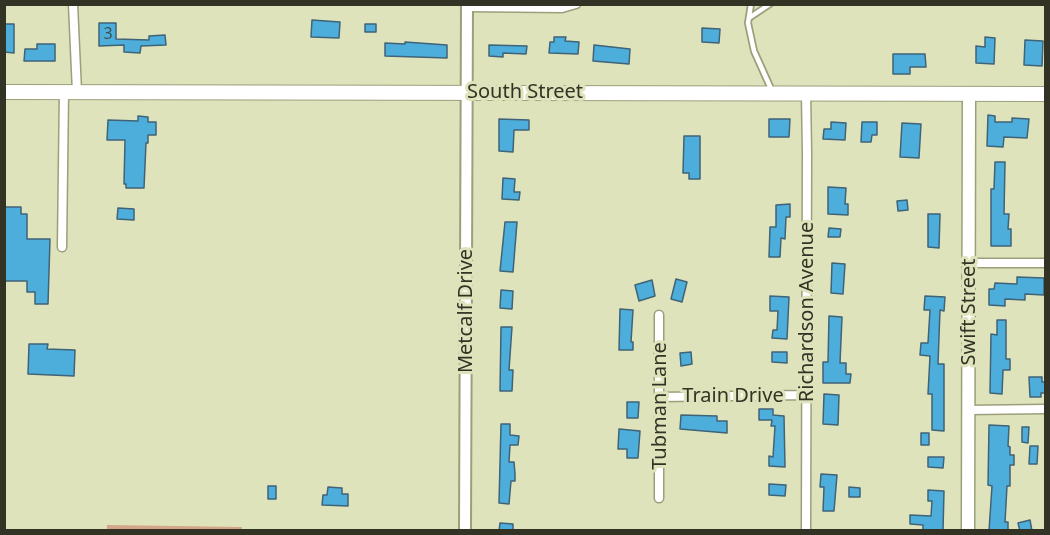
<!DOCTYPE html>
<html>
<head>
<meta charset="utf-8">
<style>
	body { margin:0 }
	#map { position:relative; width:1050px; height:535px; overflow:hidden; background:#dfe3bc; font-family:"Noto Sans",sans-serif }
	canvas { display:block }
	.frame { position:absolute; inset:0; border:6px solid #323324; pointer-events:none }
</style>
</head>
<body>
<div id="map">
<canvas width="1050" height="535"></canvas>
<div class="frame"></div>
</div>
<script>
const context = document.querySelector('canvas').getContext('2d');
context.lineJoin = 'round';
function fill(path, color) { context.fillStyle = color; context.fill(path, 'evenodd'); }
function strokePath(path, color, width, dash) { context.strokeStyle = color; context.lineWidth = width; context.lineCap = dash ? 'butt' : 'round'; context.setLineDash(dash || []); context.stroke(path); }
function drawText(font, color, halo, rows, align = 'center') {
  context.font = font + ' "Noto Sans",sans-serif'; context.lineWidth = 6; context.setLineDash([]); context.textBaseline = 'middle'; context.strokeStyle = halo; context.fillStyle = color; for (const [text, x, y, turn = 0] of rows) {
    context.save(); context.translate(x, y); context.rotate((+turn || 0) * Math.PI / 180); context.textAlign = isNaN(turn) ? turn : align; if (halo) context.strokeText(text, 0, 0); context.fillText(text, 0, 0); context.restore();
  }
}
const green = new Path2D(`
	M107 525 242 527V530H107Z
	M276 529 409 530H276Z`);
const building = new Path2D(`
	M312 20 340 22 339 38 311 37Z
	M99 23H116V39L149 40V36L165 35 166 45 141 46 140 53 124 52V45L99 46Z
	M4 24H14V53L4 52Z
	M365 24H376V32H365Z
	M702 28 720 29 719 43 702 42Z
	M554 37H566L565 41 579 42 578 54 549 53 550 42H554Z
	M985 37 995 38 994 64 976 63V46L985 47Z
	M1025 40 1043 41 1042 66 1024 65Z
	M405 42 447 45V58L385 56V43L405 44Z
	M37 44H55V61H24L25 49H37Z
	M489 45 527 46 526 54 503 53V57L489 56Z
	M594 45 630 49 629 64 593 61Z
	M893 54H925L926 67H910V74H893Z
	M988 115 995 116V122H1012V118L1029 119 1027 138 1004 137 1003 147 987 146Z
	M138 116 148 117V122H156V135H148V143H146L144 188H126V184H124L125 140H107L108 120 138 121Z
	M499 119 529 120V130H514L513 152 499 151Z
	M769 119H790L789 137H769Z
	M831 122 846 123 845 140 823 139 824 129H831Z
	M862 122H877V135H872L871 142H861Z
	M902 123 921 124 919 158 900 157Z
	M684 136H700V179H689V173H683Z
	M995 162H1005L1004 214H1009L1008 229H1011V246H991V189H994Z
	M503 178 515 179 514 192H520L519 200 502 199Z
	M828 187 846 188 845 204H848V215L828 214Z
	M907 200 908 210 898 211 897 201Z
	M790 204V217H786L785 239 781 238 780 257H769L770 227H776V205Z
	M4 207H21V214H27V239H50L48 304H35V292H27V281H4Z
	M118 208 134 209V220L117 219Z
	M928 214H940L939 248 928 247Z
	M505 222H517L513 272 500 271Z
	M829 228 841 229 840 237H828Z
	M832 263 845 264 843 294 831 293Z
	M1017 277 1044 278V295L1025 294V300L1005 299V306L989 305V289H994L995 283 1017 284Z
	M676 279 687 282 682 302 671 299Z
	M652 280 655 296 639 301 635 285Z
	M501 290 513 291 512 309 500 308Z
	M770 296 789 297 787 339 772 338 773 330H777L778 311H770Z
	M925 296 945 297 944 311 940 310 938 364H944V431L932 430V394H928L930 356 920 355 921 343H928L930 310H924Z
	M620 309 633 310 631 342H633V350H619Z
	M829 316 842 317 840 363H846V374H851L850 383H823V362H828Z
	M997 320H1006V359H1010V370H1003L1002 394 990 393 991 334 997 335Z
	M501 327H512L509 370H513L512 391H500Z
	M29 344H48L47 349 75 350 74 376 28 374Z
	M691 352 692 364 681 366 680 353Z
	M772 352H787V363L772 362Z
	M1029 377H1042V382H1046V393H1041V397H1030Z
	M824 394 839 395 838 425 823 424Z
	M627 402H639L638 418H627Z
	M759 409H773V415L784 416 785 467 769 466V456L773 457 775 426H771L772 420H759Z
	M681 415 717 416V421H727V433L680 429Z
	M501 424H510V435L519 436 518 445H510L509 462H514L515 474V481H511L509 504 499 503Z
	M989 425 1009 426 1008 446 1010 447V455H1014V465H1010V486H1007L1005 522H1008V531H989L992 486 988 485Z
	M1022 427H1029L1028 443 1022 442Z
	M619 429 640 431 638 458H627V449H618Z
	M921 433H929V445H921Z
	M1030 446H1038L1037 464H1029Z
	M928 457H944L943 468 928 467Z
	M821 474 837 475 834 511H823L824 487H820Z
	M769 484 786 485 785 496 769 495Z
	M268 486H276V499H268Z
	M328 487 342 488V494H348V506L322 505 323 495H327Z
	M849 487 860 488V497H849Z
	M928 490 944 491 943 531H923V525L910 524V515L931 516 932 501H928Z
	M1030 520 1032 531H1020L1018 523Z
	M500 523 513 524V531H499Z`);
const service = new Path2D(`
	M751 4 748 23 754 51 772 91
	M749 18 770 4`);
const minor = new Path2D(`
	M73 4 77 92
	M467 7 562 8 576 4
	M806 93 807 153 806 530
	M62 247 64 91
	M968 263H1046
	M659 315V498
	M660 397 806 395
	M968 410 1046 409`);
const tertiary = new Path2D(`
	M465 530 467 4`);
const secondary = new Path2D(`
	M968 530 969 94`);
const primary = new Path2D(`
	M4 92 1046 94`);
const numberNames = [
	["3",108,34]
];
const streetNames = [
	["South Street",525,92],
	["Metcalf Drive",466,311,-90],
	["Richardson Avenue",807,312,-90],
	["Swift Street",969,312,-90],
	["Train Drive",733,396],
	["Tubman Lane",660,406,-90]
];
fill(green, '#d3a589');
fill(building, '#4eaedb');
strokePath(building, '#3f6377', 1.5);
strokePath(service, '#9c9f7a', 8);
strokePath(minor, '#9c9f7a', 11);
strokePath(tertiary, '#9c9f7a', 14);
strokePath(secondary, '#9c9f7a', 15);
strokePath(primary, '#9c9f7a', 16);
strokePath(service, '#fff', 4.5);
strokePath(minor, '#fff', 8);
strokePath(tertiary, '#fff', 10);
strokePath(secondary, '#fff', 12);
strokePath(primary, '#fff', 14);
drawText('16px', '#395252', null, numberNames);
drawText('20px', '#323324', '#dfe3bc', streetNames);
</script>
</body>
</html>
